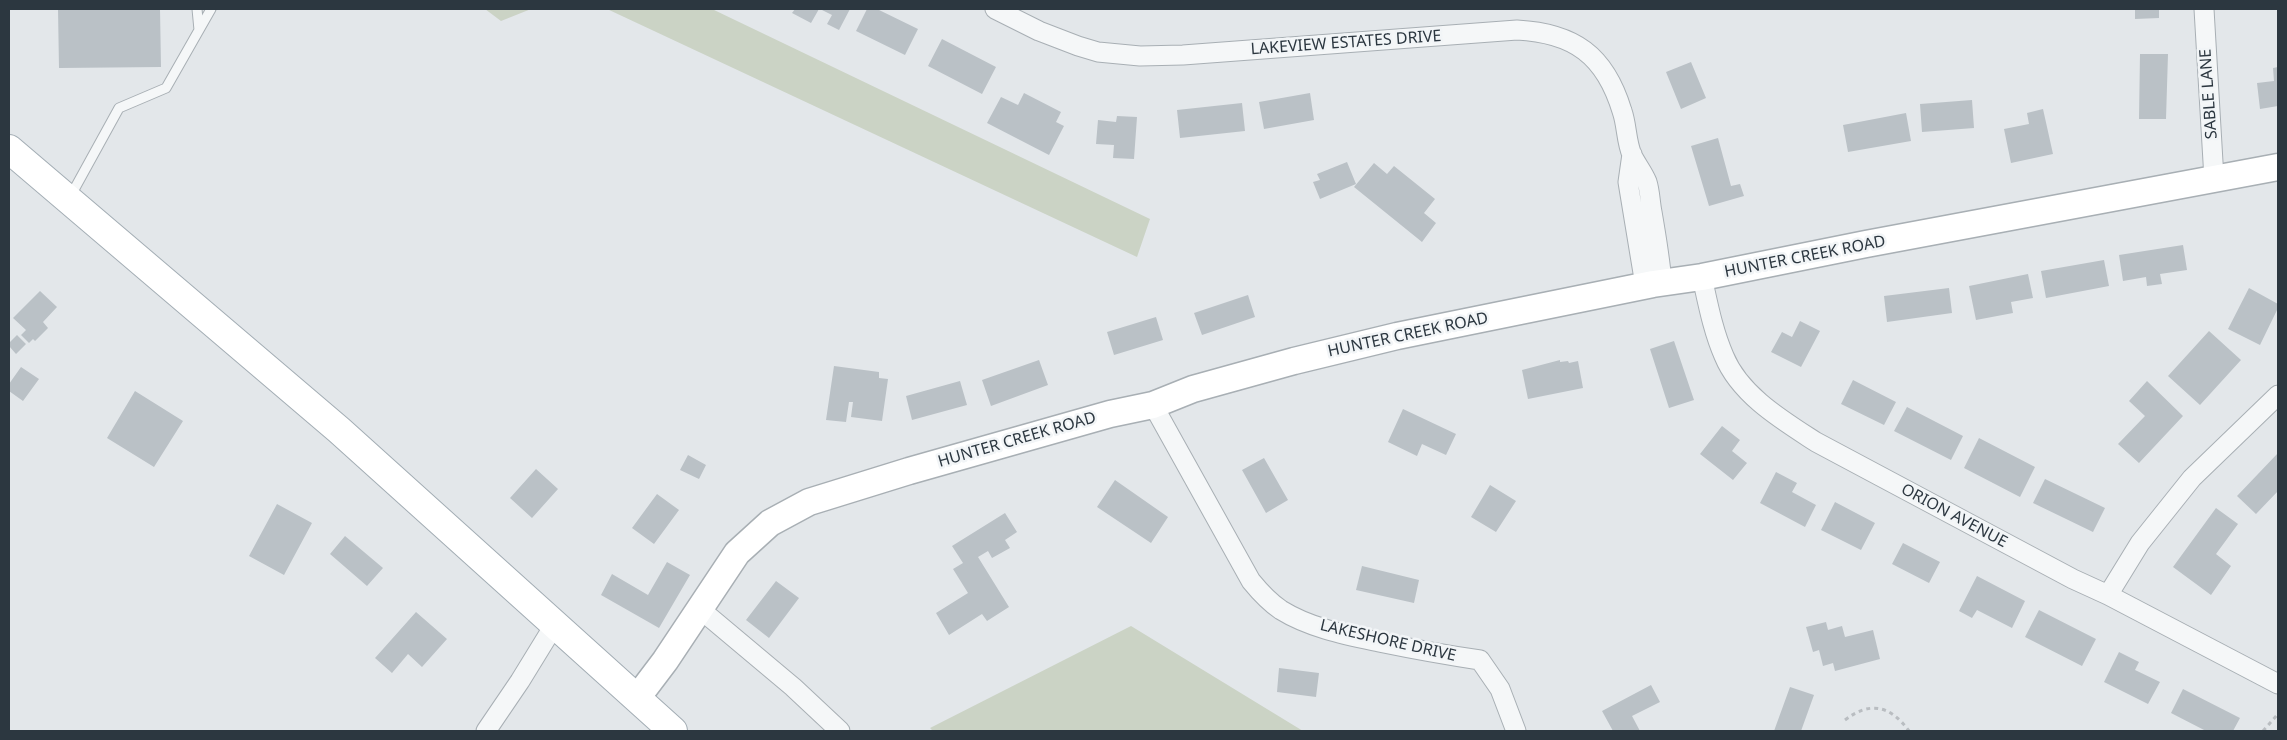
<!DOCTYPE html>
<html>
<head>
<meta charset="utf-8">
<style>
	body { margin:0 }
	#map { position:relative; width:2287px; height:740px; overflow:hidden; background:#e3e7ea; font-family:"Noto Sans",sans-serif }
	canvas { display:block }
	.frame { position:absolute; inset:0; border:10px solid #2c3740; pointer-events:none }
</style>
</head>
<body>
<div id="map">
<canvas width="2287" height="740"></canvas>
<div class="frame"></div>
</div>
<script>
const context = document.querySelector('canvas').getContext('2d');
context.lineJoin = 'round';
function fill(path, color) { context.fillStyle = color; context.fill(path, 'evenodd'); }
function strokePath(path, color, width, dash) { context.strokeStyle = color; context.lineWidth = width; context.lineCap = dash ? 'butt' : 'round'; context.setLineDash(dash || []); context.stroke(path); }
function drawText(font, color, halo, rows, align = 'center') {
  context.font = font + ' "Noto Sans",sans-serif'; context.lineWidth = 5; context.setLineDash([]); context.textBaseline = 'middle'; context.strokeStyle = halo; context.fillStyle = color; for (const [text, x, y, turn = 0] of rows) {
    context.save(); context.translate(x, y); context.rotate((+turn || 0) * Math.PI / 180); context.textAlign = isNaN(turn) ? turn : align; if (halo) context.strokeText(text, 0, 0); context.fillText(text, 0, 0); context.restore();
  }
}
const green = new Path2D(`
	M485 9H531L501 21Z
	M607 9H712L1150 219 1137 257Z
	M1131 626 1303 731H933L930 728Z`);
const building = new Path2D(`
	M58 9H160L161 67 59 68Z
	M795 9H819L811 23 792 13Z
	M820 9H850L839 30 827 24 832 15Z
	M867 9H877L918 29 905 55 856 31Z
	M2135 9H2159V18L2135 19Z
	M942 39 996 67 982 94 928 66Z
	M2140 54H2168L2166 119H2139Z
	M1691 62 1706 98 1681 109 1666 72Z
	M2278 67V106L2260 109 2257 83 2274 81 2273 68Z
	M1024 93 1061 112 1056 122 1064 126 1049 155 987 123 1001 97 1018 105Z
	M1310 93 1314 120 1264 129 1259 102Z
	M1972 100 1974 128 1922 132 1920 104Z
	M1242 103 1245 131 1180 138 1177 110Z
	M2043 109 2053 154 2011 163 2004 129 2029 124 2027 113Z
	M1906 113 1911 141 1848 152 1843 125Z
	M1117 116 1137 117 1134 159 1113 158 1114 145 1096 144 1098 120 1116 122Z
	M1718 138 1731 186 1740 184 1744 196 1709 206 1691 146Z
	M1347 162 1356 184 1320 199 1313 182 1320 180 1317 174Z
	M1374 163 1387 174 1394 166 1435 199 1424 213 1436 223 1422 242 1354 187Z
	M2183 245 2187 270 2160 274 2162 284 2147 286 2146 277 2123 281 2119 255Z
	M2104 260 2109 286 2046 298 2041 271Z
	M2028 274 2033 298 2011 302 2013 313 1976 320 1969 286Z
	M1949 288 1952 313 1887 322 1884 296Z
	M2249 288 2278 304V308L2260 345 2228 329Z
	M40 291 57 307 43 322 48 328 35 341 33 339 29 343 21 335 26 330 13 318Z
	M1248 295 1255 317 1202 335 1194 313Z
	M1156 317 1163 340 1114 355 1107 332Z
	M1800 321 1820 331 1801 367 1771 352 1782 332 1792 337Z
	M2209 331 2241 360 2200 405 2168 376Z
	M17 335 26 344 16 354 9 346V343Z
	M1674 341 1694 400 1669 408 1650 349Z
	M1039 360 1048 385 991 406 982 380Z
	M1560 360V362L1568 361 1569 363 1578 361 1583 388 1528 399 1522 370Z
	M834 366 879 372V378L888 379 882 421 851 417 853 402H849L846 422 826 420Z
	M21 367 39 379 23 401 9 391V384Z
	M1853 380 1896 402 1884 425 1841 404Z
	M960 381 967 405 912 420 906 396Z
	M2147 381 2183 416 2139 463 2118 444 2145 416 2129 401Z
	M135 391 183 421 154 467 107 438Z
	M1907 407 1963 436 1951 460 1894 431Z
	M1403 409 1456 434 1446 455 1422 444 1417 456 1388 442Z
	M1722 426 1740 440 1732 451 1747 463 1733 480 1700 454Z
	M1979 438 2035 467 2020 497 1964 468Z
	M2278 453V491L2256 514 2237 496Z
	M688 455 706 465 699 479 680 470Z
	M1264 458 1288 500 1266 513 1242 470Z
	M536 469 558 489 532 518 510 498Z
	M1776 472 1797 483 1792 492 1816 505 1805 527 1760 503Z
	M2045 479 2105 508 2093 532 2033 503Z
	M1115 480 1168 517 1151 543 1097 507Z
	M1490 485 1516 501 1496 532 1471 517Z
	M657 494 679 510 654 544 632 528Z
	M1835 502 1875 523 1861 550 1821 530Z
	M277 504 312 523 284 575 249 556Z
	M2216 508 2238 524 2216 554 2231 566 2211 595 2173 567Z
	M1005 513 1017 532 1005 540 1010 548 992 558 988 551 978 557 1009 607 987 621 982 614 949 635 936 613 968 593 953 569 963 563 952 546Z
	M345 536 383 568 367 586 330 554Z
	M1903 543 1940 562 1929 583 1892 564Z
	M667 562 690 575 659 628 601 595 612 574 648 595Z
	M1362 566 1419 580 1414 603 1356 590Z
	M1977 576 2025 601 2012 628 1977 610 1972 618 1959 611Z
	M776 581 799 598 769 638 746 620Z
	M2039 610 2096 639 2082 666 2025 637Z
	M416 612 447 639 422 667 408 654 392 673 375 658Z
	M1826 622 1828 630 1842 626 1845 637 1873 630 1880 659 1835 671 1833 663 1823 666 1819 650 1813 652 1806 627Z
	M2119 652 2139 662 2135 670 2160 682 2148 704 2104 682Z
	M1279 668 1319 673 1316 697 1277 692Z
	M1651 685 1660 702 1632 716 1640 731H1613L1602 711Z
	M1790 687 1814 695 1801 731H1774Z
	M2183 689 2240 718 2233 731H2206L2171 713Z`);
const path = new Path2D(`
	M1845 720C1870 701 1890 705 1909 731
	M2263 731 2278 714`);
const service = new Path2D(`
	M197 9 199 30
	M70 197 119 108 166 88 211 9`);
const minor = new Path2D(`
	M995 9 1039 31 1078 46 1098 52 1140 56 1183 55 1517 30C1574 33 1605 55 1622 111 1627 125 1626 141 1632 155 1636 164 1643 172 1647 182 1650 191 1650 202 1652 212 1656 235 1660 259 1662 283
	M2204 9 2214 179
	M1632 154 1628 182 1645 285
	M1702 277C1708 304 1713 331 1724 356 1740 395 1782 420 1816 442L2073 579 2108 595 2278 684
	M1153 405 1251 581C1260 592 1269 602 1281 610 1310 628 1346 635 1379 642 1413 649 1446 655 1480 660L1500 689 1516 731
	M2108 595 2140 543 2192 478 2278 395
	M700 609 793 687 840 731
	M486 731 520 681 555 624`);
const secondary = new Path2D(`
	M637 698 665 661 737 553 770 523 809 502 909 471 1110 414 1153 405 1193 389 1294 361 1397 336 1653 284 1702 277 1866 244 2278 167`);
const primary = new Path2D(`
	M9 149 339 430 673 731`);
const streetNames = [
	["LAKEVIEW ESTATES DRIVE",1346,43,-4],
	["SABLE LANE",2209,94,-94],
	["HUNTER CREEK ROAD",1805,257,-11],
	["HUNTER CREEK ROAD",1408,335,-12],
	["HUNTER CREEK ROAD",1017,440,-16],
	["ORION AVENUE",1954,516,28],
	["LAKESHORE DRIVE",1388,641,13]
];
fill(green, '#cbd3c5');
fill(building, '#bac1c6');
strokePath(service, '#a8afb4', 11);
strokePath(minor, '#a8afb4', 21);
strokePath(secondary, '#a8afb4', 29);
strokePath(primary, '#a3adb4', 30);
strokePath(path, '#b9bdc1', 3, [4, 4]);
strokePath(service, '#f5f7f8', 9);
strokePath(minor, '#f5f7f8', 19);
strokePath(secondary, '#fff', 26);
strokePath(primary, '#fff', 28);
drawText('16px', '#2c3740', '#f2f5f7', streetNames);
</script>
</body>
</html>
